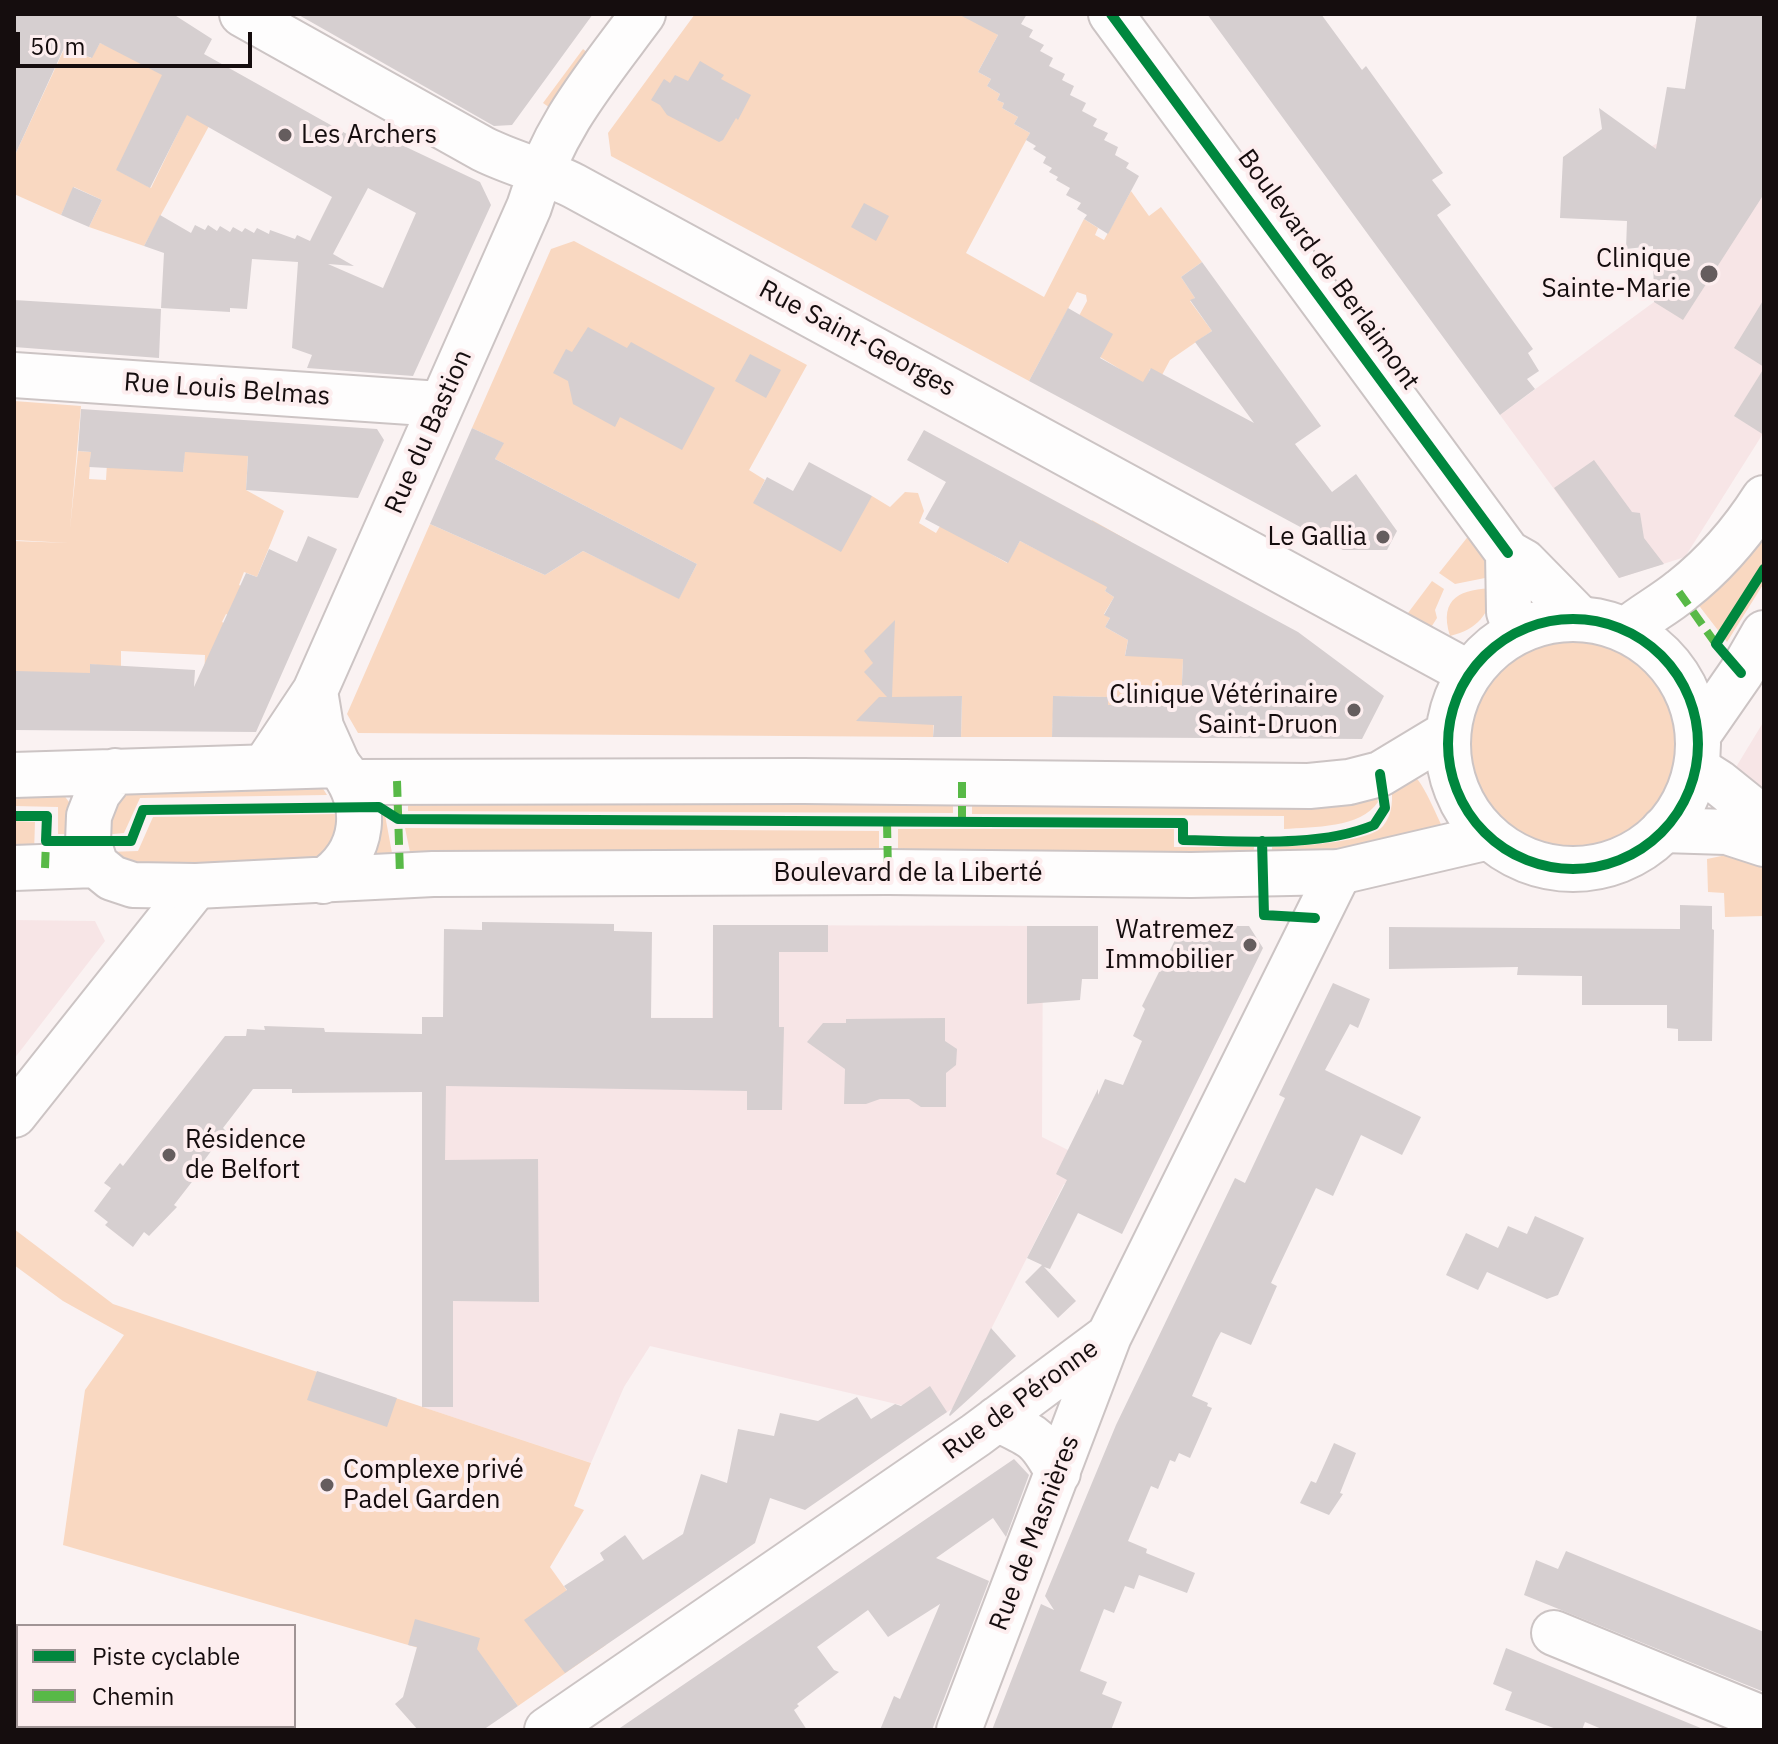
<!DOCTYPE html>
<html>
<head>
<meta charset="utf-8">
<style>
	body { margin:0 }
	#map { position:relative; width:1778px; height:1744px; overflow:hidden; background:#faf2f2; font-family:"IBM Plex Sans",sans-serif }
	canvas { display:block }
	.frame { position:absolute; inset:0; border:16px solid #150d0e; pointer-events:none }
	.legend { position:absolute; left:16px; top:1624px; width:280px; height:104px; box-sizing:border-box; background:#fdeeef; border:2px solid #a09495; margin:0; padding:10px 14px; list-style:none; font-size:24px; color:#150d0e }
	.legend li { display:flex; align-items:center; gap:16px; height:40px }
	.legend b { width:40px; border:2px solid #a09495 }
	.scale { position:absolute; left:16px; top:32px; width:236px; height:36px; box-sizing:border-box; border:4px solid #150d0e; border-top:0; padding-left:10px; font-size:24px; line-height:28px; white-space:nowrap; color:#150d0e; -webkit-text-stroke:6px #fdeeef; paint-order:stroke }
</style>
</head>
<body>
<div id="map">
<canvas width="1778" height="1744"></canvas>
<div class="frame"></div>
<ul class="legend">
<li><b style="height:10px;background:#00873e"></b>Piste cyclable</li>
<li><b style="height:10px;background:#58b947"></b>Chemin</li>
</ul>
<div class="scale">50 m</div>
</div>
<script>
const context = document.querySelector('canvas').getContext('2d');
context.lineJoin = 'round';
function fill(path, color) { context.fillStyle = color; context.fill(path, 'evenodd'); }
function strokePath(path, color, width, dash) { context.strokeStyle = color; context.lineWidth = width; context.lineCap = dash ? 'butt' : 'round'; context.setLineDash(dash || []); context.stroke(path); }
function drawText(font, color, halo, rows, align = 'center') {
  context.font = font + ' "IBM Plex Sans",sans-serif'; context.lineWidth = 8; context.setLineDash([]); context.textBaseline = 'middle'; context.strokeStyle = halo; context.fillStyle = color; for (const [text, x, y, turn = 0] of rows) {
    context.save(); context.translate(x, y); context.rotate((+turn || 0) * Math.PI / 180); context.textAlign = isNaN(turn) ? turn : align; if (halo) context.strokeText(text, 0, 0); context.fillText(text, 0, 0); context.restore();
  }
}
const built = new Path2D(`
	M1697 14H1764V432L1685 557 1619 578 1500 415 1654 302 1652 146 1679 132Z
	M1764 721V789L1733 772Z
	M14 920 95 921 105 941 14 1059Z
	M713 925 1043 926 1042 1137 1082 1157 1068 1185 1064 1184 965 1381 975 1393 943 1415 650 1346 624 1387 591 1463 422 1407V1017L712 1018Z`);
const green = new Path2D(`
	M695 14H969L998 35 978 72 991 79 987 86 1000 94 997 100 1004 103 1002 108 1018 117 1014 124 1030 133 966 253 1044 297 1084 219 1098 228 1095 235 1104 240 1131 191 1149 216 1161 207 1202 262 1181 277 1195 298 1190 301 1212 331 1170 360 1162 375 1150 369 1143 388 1118 368 1100 357 1073 327 1087 301 1086 295 1077 292 1029 381 611 156 608 133Z
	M72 32 71 50 91 58 100 43 228 91 144 246 89 227 102 200 74 187 61 215 14 194V157ZM185 118 151 188 117 170H116Z
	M583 49 592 56 553 110 543 103Z
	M574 241 807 365 749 470 765 480 755 500 757 505 872 496 890 507 905 492 918 493 924 511 919 523 936 533 949 511 987 531 979 547 1007 563 1020 541 1067 565 1092 520 1131 542 1105 591 1114 597 1104 614 1110 618 1105 627 1128 640 1125 655 1187 651 1183 660 1182 679 1226 712 1108 705 1107 697 1054 696 1052 737H961L962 697H935L933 737 358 733 347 714 430 524 545 575 583 551 679 598 697 564 495 459 503 443 472 428 551 249Z
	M14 401 81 406 70 529 78 451 91 452 89 479 106 480 108 446 183 472 186 431 248 456 246 490 284 511 257 577 244 572 239 585 268 599 240 621 226 614 222 622 230 626 204 681 205 655 121 651V668L90 664V675L14 672V541L69 543 14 540Z
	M1764 533V583L1727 642 1697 603Z
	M1470 534 1492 562 1495 576 1455 584 1439 573Z
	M1432 581 1444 589 1435 610 1437 618 1430 629 1405 617Z
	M1495 588C1488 614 1479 629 1450 636 1438 597 1462 589 1495 588Z
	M1470 745a103 103 0 1 1 206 0a103 103 0 1 1-206 0Z
	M1415 777C1424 784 1438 819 1445 832L1354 855 1272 858V847C1295 846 1369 843 1383 826 1393 814 1393 798 1391 784Z
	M320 784 327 795 140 798 124 833 103 835 108 807 125 788Z
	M1375 789 1378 802C1361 828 1313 827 1284 829V816L972 814V800Z
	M14 794H63L69 802 67 834H58V807L14 806Z
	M408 798 953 800V813L408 811Z
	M337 814 340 830 327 858 161 876 107 852 138 851 153 817Z
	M376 815H385L392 853 371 855Z
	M14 821 35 822 34 853H14Z
	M405 828 879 831V856L410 852Z
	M898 829H1174V847H1254L1253 858 898 857Z
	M1731 854 1764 861V916L1725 917 1724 893 1708 892 1707 859Z
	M14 1229 113 1304 591 1463 574 1506 584 1510 550 1567 606 1645 518 1706 491 1669 63 1545 85 1390 124 1335 63 1301 14 1265Z`);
const building = new Path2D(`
	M14 14H173L212 39 204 54 361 142 368 129 480 182 491 205 413 376 307 368 312 355 292 348 298 262 252 259 247 309 230 308V312L161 308 164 253 144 246 160 215 191 233 195 225 205 230 208 225 217 231 220 226 230 232 233 227 242 232 245 228 254 233 257 228 269 234 270 230 295 239 297 235 310 241 332 197 187 115 150 188 116 170 162 75 100 43 92 58 64 48 14 157ZM368 188 416 213 383 288 328 264 354 266 333 254Z
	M297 14H593L512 125 494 126Z
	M958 14H1027L1021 24 1033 30 1029 37 1044 45 1040 51 1053 58 1049 66 1065 74 1062 80 1074 86 1070 95 1086 103 1082 111 1097 119 1093 126 1108 133 1104 140 1118 147 1115 155 1129 163 1126 168 1139 176 1108 234 1084 219 1087 215 1077 209 1081 203 1066 195 1070 188 1056 180 1058 177 1049 172 1052 168 1043 163 1046 157 1033 149 1036 146 1026 140 1030 133 1014 124 1018 117 1002 108 1004 103 997 100 1000 94 987 86 991 79 978 72 998 35Z
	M1207 14H1321L1362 70 1366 66 1443 173 1432 180 1451 205 1437 215 1533 349 1528 353 1539 371 1527 379 1535 389 1500 415Z
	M1697 14H1764V182L1762 197 1683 320 1654 302 1653 246 1626 249 1627 221 1560 218 1563 157 1602 129 1599 108 1656 149 1667 87 1685 89Z
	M700 61 724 75 721 79 751 95 738 120 736 118 723 140 719 142 667 115 660 105 651 100 664 79 670 83 675 75 688 81Z
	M73 187 102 200 89 227 61 215Z
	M864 203 889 216 876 241 851 227Z
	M1202 262 1321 426 1295 444 1332 492 1356 474 1397 531 1387 550H1343L1029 381 1068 308 1113 334 1100 358 1143 382 1151 368 1254 423 1195 342 1212 331 1190 300 1195 298 1181 277Z
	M1764 299V367L1734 348Z
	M14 300 161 309 159 358 14 347Z
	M588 327 627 348 631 342 715 388 682 450 620 417 615 427 573 404 568 381 553 373 566 349 572 352Z
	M750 354 781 370 766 398 735 381Z
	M1764 368V435L1734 416Z
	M81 409 377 429 384 440 358 498 246 490 248 456 185 452 183 472 89 467 91 452 78 451Z
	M472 428 504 443 495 459 697 564 679 599 583 551 545 575 430 524Z
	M924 430 1298 632 1384 696 1362 739 1052 737 1053 696 1108 697V705L1181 706 1183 659 1125 656 1128 640 1105 627 1110 618 1104 615 1114 597 1105 591 1107 587 1020 541 1008 563 925 519 946 482 907 460Z
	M1594 460 1632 512 1640 513 1644 538 1664 564 1619 578 1554 488Z
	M809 462 872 496 841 552 753 503 767 477 793 491Z
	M308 536 337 549 256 732 14 730 16 671 90 673V664L195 670 194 687 246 573 257 577 269 549 297 562Z
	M895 620 892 697 962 696 961 737H933L934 725 856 721 879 697H887L864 672 873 663 864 651Z
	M1680 905 1712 906V929L1714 930 1712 1041H1678V1029L1667 1028V1005H1582V976L1517 975 1518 967 1389 969V927L1680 929Z
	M482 922 614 924V931L652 932 651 1018H713V925H828V952H779V1027H784L782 1110H747V1091L446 1086 445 1160 538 1159 539 1302 453 1301V1407H422V1092L292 1093V1089H253L223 1128 226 1131 203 1162 205 1165 174 1205 177 1207 149 1236 144 1232 133 1247 105 1225 108 1222 94 1211 111 1188 104 1183 120 1163 123 1166 225 1036H246L247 1029 265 1030 264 1026 324 1028 325 1032 422 1034V1017H443L444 929 482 930Z
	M1027 926H1098V979H1082L1080 1000 1027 1004Z
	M1182 926H1249L1263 948 1122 1234 1078 1213 1050 1269 1044 1267 1076 1301 1058 1318 1025 1282 1042 1265 1027 1258 1067 1180 1056 1174 1098 1089V1095L1105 1079 1123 1085 1142 1041 1133 1036 1145 1009 1142 1006Z
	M1333 983 1370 999 1358 1028 1350 1024 1325 1070 1421 1117 1402 1155 1361 1135 1333 1196 1316 1188 1271 1283 1277 1286 1251 1345 1221 1332 1216 1341 1192 1396 1208 1403 1207 1406 1212 1408 1190 1458 1179 1453 1175 1462 1170 1460 1158 1489 1151 1486 1128 1541 1147 1549 1146 1553 1195 1573 1187 1593 1139 1575 1134 1589 1125 1586 1114 1613 1104 1609 1080 1671 1107 1682 1102 1694 1122 1702 1111 1730H992L1041 1604 1054 1610 1045 1596 1116 1425 1235 1178 1245 1183 1285 1098 1279 1095Z
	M945 1018V1041L957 1049 956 1065 946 1073V1107H921L909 1099H880L866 1104H844L845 1069 807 1042 823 1023H846V1019Z
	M1535 1216 1584 1238 1558 1295 1547 1299 1487 1272 1478 1290 1446 1275 1466 1233 1498 1248 1508 1226 1527 1234Z
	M991 1328 1016 1356 950 1416 949 1415Z
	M317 1371 397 1398 387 1427 307 1400Z
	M930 1386 947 1412 805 1510 770 1498 755 1543 565 1673 524 1620 567 1590 564 1586 604 1560 600 1553 625 1535 643 1560 683 1534 701 1474 727 1483 738 1429 774 1436 780 1413 818 1421 857 1397 871 1419 895 1404 901 1406Z
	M1334 1443 1356 1453 1340 1493 1343 1494 1329 1515 1300 1503 1311 1481 1316 1483Z
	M1014 1459 1029 1475 1006 1537 993 1518 936 1558 989 1581 932 1730H880L894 1696 900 1699 940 1604 888 1637 868 1610 817 1647 834 1670 839 1672 797 1704 799 1706 794 1710 807 1730H617Z
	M1566 1551 1764 1632V1692L1524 1595 1536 1560 1558 1569Z
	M415 1619 480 1638 477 1649 518 1706 483 1730H418L395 1704 403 1697 417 1647 408 1645Z
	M1506 1648 1703 1729V1730H1604L1585 1722 1582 1730H1559L1505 1710 1512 1692 1493 1684Z`);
const minor = new Path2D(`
	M242 14 483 149C513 164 545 171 574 186L1469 673
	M1111 14 1508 553 1524 562 1579 618
	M14 375 440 404
	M1508 553 1509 612 1516 632
	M315 691 321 727 338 765
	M265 766 315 691 529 207C553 127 594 80 643 14
	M1696 768 1718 782 1764 819
	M1663 830 1727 832 1764 844
	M14 1115 196 886
	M997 1419C1034 1437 1038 1436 1058 1473
	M1554 1633 1764 1719
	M547 1730 976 1435 1109 1336
	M959 1730 1109 1336 1339 872`);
const major = new Path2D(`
	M1448 744a125 125 0 1 1 250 0a125 125 0 1 1-250 0Z
	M1626 630C1644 615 1664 605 1682 590 1715 564 1741 534 1764 498
	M1698 735 1741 673 1764 633
	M115 771 98 793 89 816 88 842 96 865 112 878 133 885 196 886 433 874 888 872 1191 875 1339 872 1489 837
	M14 775 338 765C370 803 366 853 323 881
	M352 782 803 781 1309 786 1349 782 1380 774 1448 733
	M14 868 96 865`);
const quiet = new Path2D(`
	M1679 592 1716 644
	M397 781 400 875
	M887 822 888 872
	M962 822V782
	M45 868 46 841`);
const cycleway = new Path2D(`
	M1111 14 1508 553
	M1448 744a125 125 0 1 1 250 0a125 125 0 1 1-250 0Z
	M1741 673 1716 644 1764 569
	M14 816H47L46 841H131L143 810 379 807 398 819 1183 823V840C1242 841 1319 848 1374 825L1385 808 1380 774
	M1262 841 1264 915 1315 918`);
const markers = [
	[285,135,8,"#655d5e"],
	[1709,274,10,"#655d5e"],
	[1383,537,8,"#655d5e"],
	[1354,710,8,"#655d5e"],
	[1250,945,8,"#655d5e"],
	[169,1155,8,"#655d5e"],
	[327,1485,8,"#655d5e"]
];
const poiNames = [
	["Les Archers",301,135,"left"],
	["Clinique",1691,259],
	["Sainte-Marie",1691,289],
	["Le Gallia",1367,537],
	["Clinique Vétérinaire",1338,695],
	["Saint-Druon",1338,725],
	["Watremez",1234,930],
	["Immobilier",1234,960],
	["Résidence",185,1140,"left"],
	["de Belfort",185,1170,"left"],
	["Complexe privé",343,1470,"left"],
	["Padel Garden",343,1500,"left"]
];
const streetNames = [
	["Boulevard de Berlaimont",1328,270,54],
	["Rue Saint-Georges",857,339,28],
	["Rue Louis Belmas",227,390,4],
	["Rue du Bastion",429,432,-66],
	["Boulevard de la Liberté",908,873],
	["Rue de Péronne",1021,1400,-36],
	["Rue de Masnières",1035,1533,-69]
];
fill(built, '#f7e5e6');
fill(green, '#f9d8c1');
fill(building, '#d6cfd0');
strokePath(minor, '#ccc4c4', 48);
strokePath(major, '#ccc4c4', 48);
strokePath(minor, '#fefdfd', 44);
strokePath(major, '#fefdfd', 44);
strokePath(quiet, '#58b947', 8, [16, 8]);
strokePath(cycleway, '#00873e', 10);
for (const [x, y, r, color] of markers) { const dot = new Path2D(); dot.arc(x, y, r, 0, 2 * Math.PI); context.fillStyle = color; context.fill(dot); strokePath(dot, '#fdeeef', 3); }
drawText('26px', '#150d0e', '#fdeeef', poiNames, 'right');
drawText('26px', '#150d0e', '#fdeeef', streetNames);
</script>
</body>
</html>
